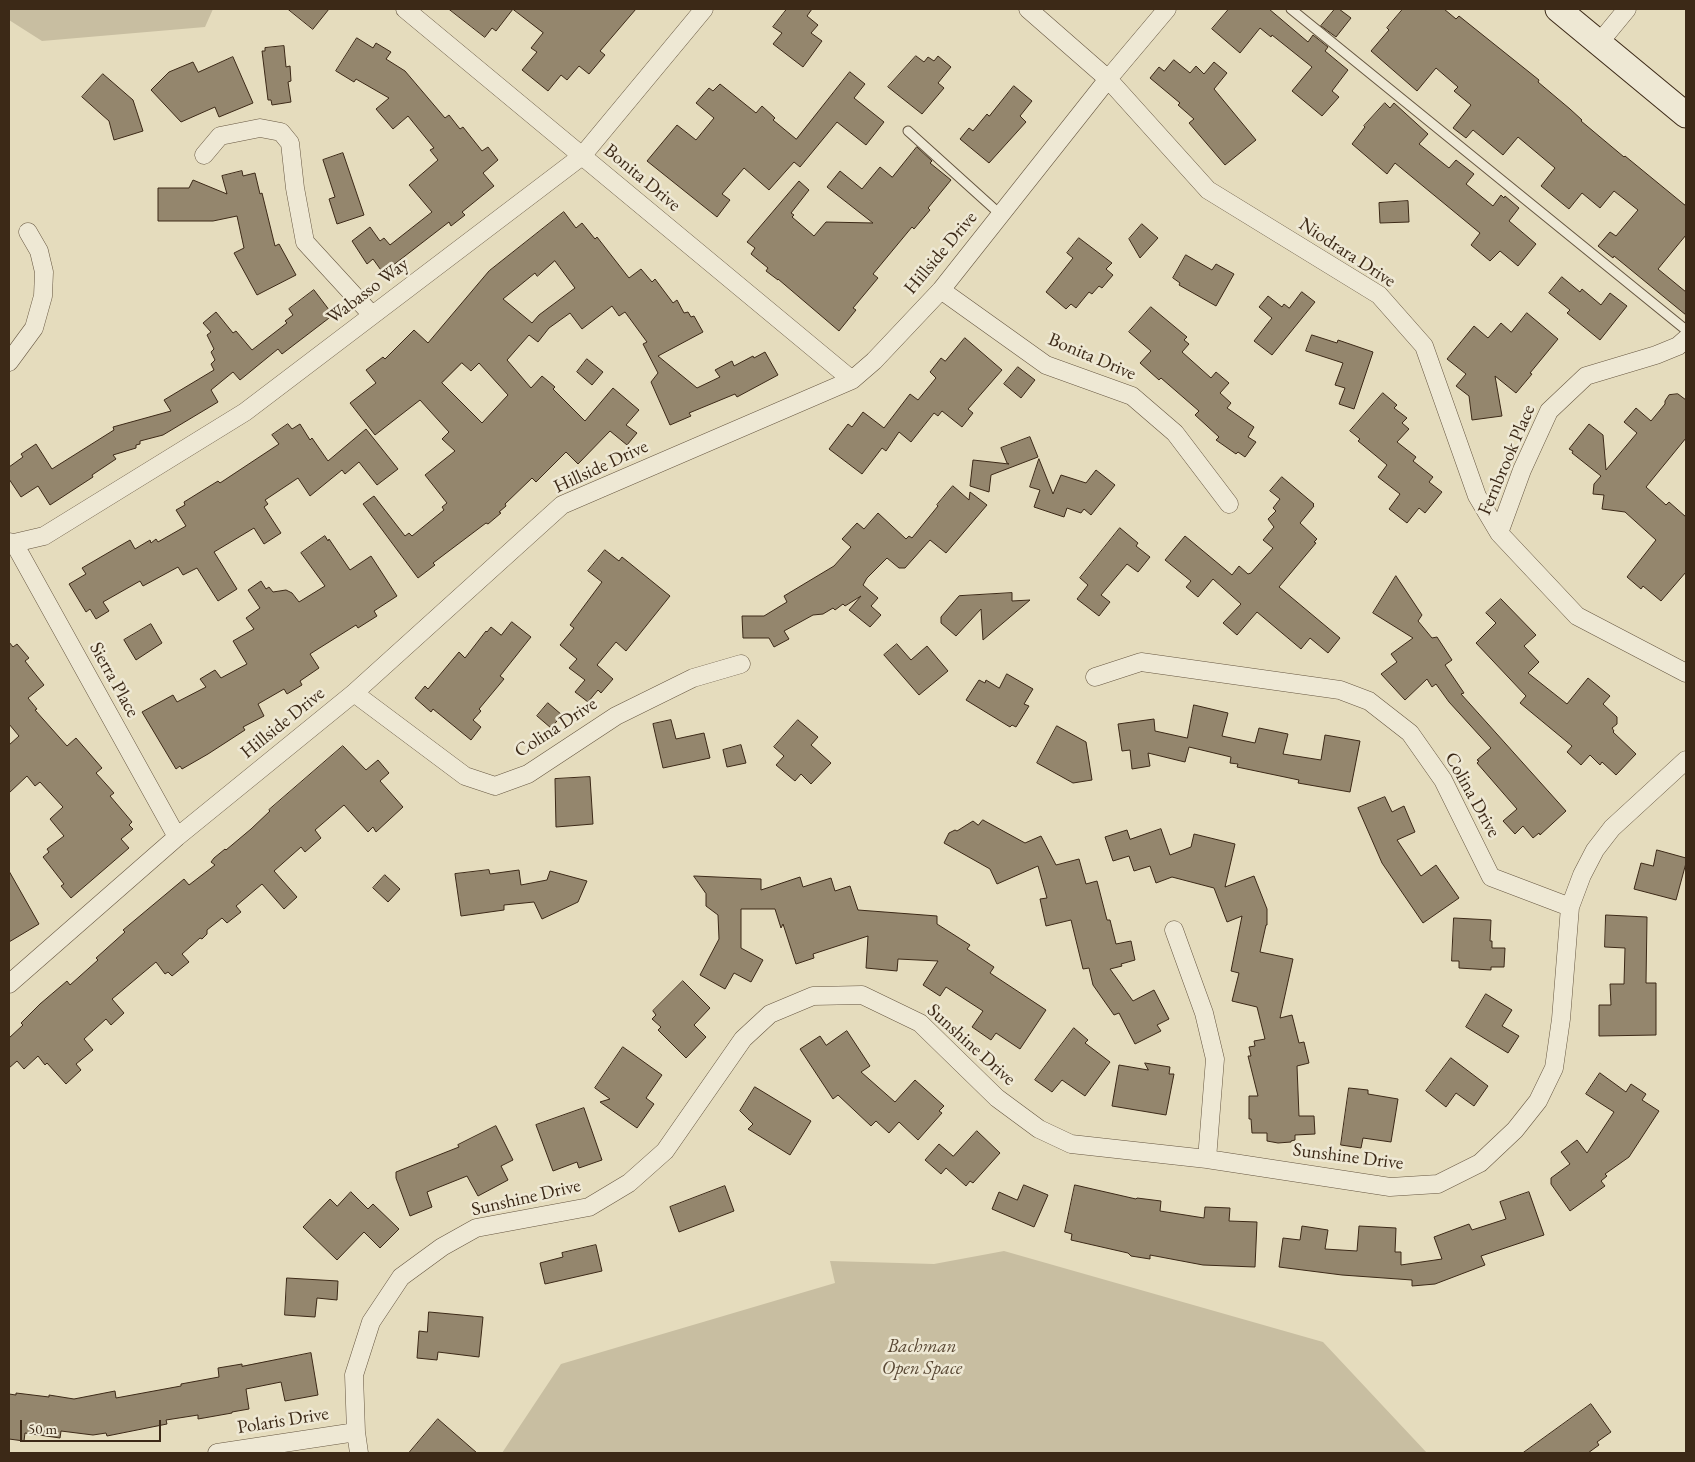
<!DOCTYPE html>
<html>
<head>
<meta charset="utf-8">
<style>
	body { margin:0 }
	#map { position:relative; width:1695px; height:1462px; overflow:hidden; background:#e5dcbd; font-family:"EB Garamond",serif }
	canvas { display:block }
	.frame { position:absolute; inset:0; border:10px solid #3c2917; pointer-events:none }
	.scale { position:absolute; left:20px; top:1420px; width:141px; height:22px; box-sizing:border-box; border:2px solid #3c2917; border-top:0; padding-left:6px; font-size:15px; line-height:18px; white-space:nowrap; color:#3c2917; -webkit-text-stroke:4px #eee8d4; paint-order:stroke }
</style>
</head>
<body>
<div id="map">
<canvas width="1695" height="1462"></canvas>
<div class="frame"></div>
<div class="scale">50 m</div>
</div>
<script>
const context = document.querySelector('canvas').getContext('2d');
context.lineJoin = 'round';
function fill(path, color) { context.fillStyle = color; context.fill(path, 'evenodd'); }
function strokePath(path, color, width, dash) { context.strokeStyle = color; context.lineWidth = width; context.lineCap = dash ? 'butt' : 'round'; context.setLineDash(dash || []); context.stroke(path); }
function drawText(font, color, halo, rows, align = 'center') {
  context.font = font + ' "EB Garamond",serif'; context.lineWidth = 5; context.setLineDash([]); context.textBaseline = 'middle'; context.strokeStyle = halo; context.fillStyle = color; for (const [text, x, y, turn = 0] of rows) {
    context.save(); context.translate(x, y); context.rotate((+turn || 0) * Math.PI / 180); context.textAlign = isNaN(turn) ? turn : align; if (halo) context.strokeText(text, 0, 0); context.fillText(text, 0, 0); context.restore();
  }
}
const green = new Path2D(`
	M9 9H213L205 27 42 41 9 20Z
	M1004 1251 1323 1342 1427 1453H502L561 1364 835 1283 830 1261 934 1264Z`);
const building = new Path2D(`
	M288 9H329L313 29Z
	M449 9H513L496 31 492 28 485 37Z
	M513 9H636L600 51 605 55 589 74 579 66 567 80 561 75 548 91 522 70 537 52 531 48 543 33Z
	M787 9H812L807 16 818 25 811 33 822 41 803 67 773 44 782 33 773 27Z
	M1229 9H1269L1308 42 1313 35 1328 47 1325 51 1348 70 1332 91 1339 97 1322 116 1292 91 1312 67 1272 35 1271 37 1260 28 1240 53 1212 29Z
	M1335 9H1339L1351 18 1336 37 1321 26Z
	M1403 9H1444L1456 19 1459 16 1539 80 1538 82 1570 109 1582 120 1581 121 1624 157 1625 156 1686 206V235L1658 269 1686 292V315L1614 256 1613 258 1598 246 1610 232 1616 236 1638 210 1614 191 1600 208 1582 193 1569 209 1541 186 1555 168 1518 137 1503 155 1473 130 1466 138 1453 128 1471 105 1454 91 1458 87 1436 68 1417 91 1371 51 1389 30 1387 28Z
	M357 38 373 48 376 43 391 52 386 59 405 71 445 118 449 115 460 129 463 127 482 151 488 147 498 160 483 173 494 186 462 212 465 215 451 226 449 222 383 273 373 259 367 264 352 241 370 227 380 241 384 238 390 245 432 212 409 185 438 160 430 150 434 148 408 116 393 129 376 109 389 98 356 79 354 82 336 71Z
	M284 46 286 67 290 66 291 81 288 82 291 102 272 105 271 100H268L262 51H265V48Z
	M916 56 924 62 928 57 934 61 938 56 951 67 938 83 944 88 922 114 888 87Z
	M233 57 253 103 219 117 215 107 181 122 151 90 169 72 193 62 198 72Z
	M1174 60 1190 73 1196 66 1204 74 1214 62 1227 73 1214 89 1256 140 1225 165 1189 123 1194 119 1178 105 1180 103 1150 78 1159 67 1164 71Z
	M850 72 865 84 854 98 884 122 866 145 837 122 800 167 794 162 769 190 744 168 722 194 730 200 717 217 647 161 677 125 696 140 714 118 696 103 709 88 713 91 720 84 756 113 762 106 775 118 773 120 796 139Z
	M103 74 133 100 143 131 114 140 109 121 82 97Z
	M1014 86 1032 101 1020 116 1026 122 989 163 960 139 969 128 973 131 987 114 989 116Z
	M1385 103 1390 108 1394 103 1428 134 1419 144 1449 168 1456 160 1474 174 1466 184 1493 206 1501 195 1504 198 1505 196 1519 208 1509 221 1536 244 1518 266 1500 251 1490 261 1471 245 1480 233 1395 163 1387 174 1352 144 1365 127 1364 126Z
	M917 147 932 161 930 163 951 180 928 208 930 210 914 229 912 227 873 274 878 278 853 308 856 310 839 331 778 279V280L766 271 768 268 751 254 755 248 747 242 799 181 809 190 791 213 794 215 792 217 814 236 826 222 873 223 827 187 840 171 862 189 880 167 892 177Z
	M343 153 364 215 337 224 329 199 335 197 323 160Z
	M242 171 243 176 255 173 260 194 262 193 275 246 279 244 296 275 257 295 234 253 244 248 237 216 213 221H158V188H189L193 180 227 194 222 176Z
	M1408 201 1409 222 1380 223 1379 203Z
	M564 212 576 228 582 223 595 239 597 237 629 278 641 269 652 282 655 279 673 303 677 300 684 313 688 312 691 317 694 316 703 332 658 356 697 388 720 377 715 370 732 361 734 366 753 356 754 358 765 352 778 375 737 397 735 394 689 413 691 416 670 425 651 382 658 373 643 344 647 342 625 312 619 316 612 306 582 329 570 313 549 328 538 342 529 335 507 360 531 388 542 376 555 387 553 389 585 421 613 388 639 410 626 425 637 433 627 445 610 431 578 464 566 452 536 482 532 478 505 504 506 506 499 512 501 513 488 524 486 523 433 563 435 565 418 578 363 504 374 496 405 536 409 533 412 536 444 510 442 507 447 503 425 475 455 451 442 439 449 432 420 400 375 435 350 403 376 383 366 370 383 357 385 359 414 330 428 343 489 271ZM555 261 575 288 539 315 532 323 503 299 535 273 537 276ZM462 363 471 371 479 363 508 395 482 423 442 383Z
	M1142 224 1158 238 1140 258 1129 239Z
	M1079 238 1112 263 1106 269 1113 275 1102 288 1099 286 1092 294 1089 292 1076 308 1071 304 1066 309 1046 292 1073 258 1067 253Z
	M1186 255 1212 270 1216 264 1234 274 1216 306 1179 285 1180 283 1173 278Z
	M1562 277 1580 292 1582 289 1601 305 1610 293 1627 306 1600 340 1567 313 1570 310 1549 293Z
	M314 290 333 315 282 354 278 349 240 380 233 372 211 390 218 402 163 435 140 441V444L136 445V448L113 455 116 459 92 475 93 477 50 505 38 486 21 497 9 479V467L23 457 21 454 36 444 52 469 114 430 113 427 171 411 164 400 214 370 211 364 215 360 211 352 214 349 207 335 211 332 203 323 216 312 233 333 236 331 252 350 287 323 285 321 293 315 289 309Z
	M1302 292 1315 302 1272 355 1254 341 1272 318 1259 307 1268 296 1282 307 1284 304 1289 308Z
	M1151 307 1187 337 1184 340 1189 344 1182 352 1211 378 1216 372 1229 383 1220 393 1231 403 1227 408 1254 427 1248 437 1256 442 1245 457 1238 452 1236 454 1216 440 1219 437 1195 415 1199 411 1161 378 1159 380 1140 363 1151 351 1129 332Z
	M1527 313 1558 339 1530 373 1532 374 1516 393 1495 376 1502 416 1472 420 1469 396 1456 386 1466 374 1447 359 1474 326 1488 338 1501 323 1511 332Z
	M1312 335 1337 343 1338 340 1373 352 1354 409 1339 404 1345 388 1335 385 1343 363 1306 351Z
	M965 338 1002 370 968 409 973 413 962 427 942 411 938 416 934 413 911 442 899 432 886 451 882 448 862 474 829 449 848 424 852 427 863 412 884 428 910 394 918 400 936 378 930 372 941 358 945 361Z
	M587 359 603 372 592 385 577 372Z
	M1018 367 1035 380 1021 398 1004 384Z
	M1383 393 1397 405 1394 408 1407 418 1402 423 1409 429 1397 442 1416 457 1413 461 1433 477 1429 482 1442 492 1425 513 1419 508 1407 523 1389 509 1400 494 1378 477 1387 465 1358 441 1360 439 1350 431Z
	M1678 394 1686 400V438L1646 487 1666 505 1669 502 1686 517V572L1661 601 1643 586 1641 589 1627 577 1656 540 1625 512 1602 509 1604 495 1593 494 1594 484 1601 476 1572 453 1573 451 1569 449 1589 424 1603 435 1606 470 1637 433 1624 422 1636 408 1651 421 1665 404V401L1669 395Z
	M288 424 292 429 300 424 310 440 312 438 328 461 366 429 398 469 377 485 359 462 345 474 342 470 310 496 298 478 265 500 268 504 264 507 281 533 264 544 254 528 214 552 237 589 218 601 197 568 183 575 178 567 143 586 140 581 103 602 109 611 96 619 90 609 86 612 69 584 86 574 82 568 130 540 135 549 150 540 151 543 156 539 158 542 186 526 176 510 185 505 184 502 218 481 220 483 279 444 272 435Z
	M1030 437 1038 457 991 475 989 492 970 486 973 460 1009 464 1007 463 1001 448Z
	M1039 459 1053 494 1061 475 1086 483 1096 470 1115 485 1091 515 1084 509 1081 513 1067 508 1064 517 1034 507 1040 490 1030 487Z
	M1282 477 1314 504 1313 505 1314 506 1300 523 1317 539 1314 542 1316 543 1279 587 1340 638 1328 653 1310 638 1301 649 1257 612 1237 635 1223 623 1241 604 1213 579 1198 597 1186 587 1191 581 1165 560 1185 536 1232 575 1239 566 1248 574 1251 573 1273 548 1263 540 1274 527 1268 519 1276 511 1273 508 1280 499 1270 491Z
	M953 486 969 500 970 492 987 505 946 553 930 540 905 568H899L887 558 867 578 863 585 878 598 871 606 881 615 870 627 849 610 861 596 845 606 843 604 835 610 833 608 823 614 813 615 784 631 789 639 774 647 769 638H743L742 616H764L787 602 784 596 834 566 851 547 842 539 857 523 864 529 878 513 906 539 909 536 912 538 938 506 937 505Z
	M1120 528 1138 543 1136 546 1150 557 1138 572 1127 564 1101 595 1110 602 1099 616 1077 599 1088 585 1080 578Z
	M325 536 328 541 329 539 350 570 371 556 397 596 374 611 377 616 358 628 356 625 310 654 319 668 300 681 302 685 287 694 284 689 258 704 264 716 243 727 245 730 208 754 182 769 180 766 176 769 142 712 173 695 177 702 206 687 200 679 215 670 221 678 247 664 233 641 254 629 246 618 260 608 248 590 261 581 266 589 269 587 273 592 286 590 292 593 299 602 325 586 301 553Z
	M605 550 619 561 622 557 670 596 626 651 616 642 597 665 613 679 601 693 598 690 588 702 575 692 585 680 569 668 577 659 560 645 574 628 570 625 602 582 588 571Z
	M1396 576 1422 615 1418 621 1432 638 1437 637 1452 660 1445 665 1464 693 1461 694 1566 811 1540 835 1539 833 1533 838 1523 826 1515 834 1503 821 1517 809 1477 763 1479 761 1477 760 1491 748 1449 702 1436 684 1432 687 1427 679 1405 700 1381 674 1397 662 1391 654 1413 638 1373 613Z
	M1012 593V601L1030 600 983 640 981 609 956 636 941 623V617L959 596Z
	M1501 599 1536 635 1524 646 1539 662 1528 673 1567 704 1588 678 1610 696 1603 704 1617 717V724L1612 728 1614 731 1613 732 1636 754 1616 775 1602 762 1600 765 1590 755 1581 765 1567 752 1572 746 1520 703 1526 696 1476 643 1496 623 1486 613Z
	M512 622 531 637 500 676 504 679 479 709 481 711 473 720 481 727 471 740 433 709 431 712 415 698 425 686 428 689 459 652 465 658 486 631 487 632 491 627 501 635Z
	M151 624 162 643 136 660 124 640Z
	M9 642 13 647 17 644 29 658 25 661 44 685 28 698 37 709 35 710 67 746 76 738 102 768 96 773 114 793 110 796 132 822 129 825 133 829 121 839 129 848 71 898 61 886 64 884 43 857 49 852 47 849 64 836 50 819 63 807 40 782 35 786 27 776 9 793V745L19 736 9 724Z
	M897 644 911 660 927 646 948 671 919 695 884 655Z
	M1007 674 1033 689 1024 704 1029 706 1016 727 1012 725 1010 727 966 700 979 680 985 683 986 680 999 688Z
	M548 703 562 715 551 728 537 716Z
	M1194 705 1228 713 1222 736 1255 743 1259 728 1288 734 1283 754 1321 760 1325 735 1360 741 1350 792 1298 783 1299 780 1237 767 1238 764 1230 763 1231 757 1189 747 1185 762 1148 753 1150 766 1132 769 1130 750 1122 751 1118 724 1154 719 1155 731 1187 738Z
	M671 720 676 739 704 733 710 758 663 768 653 724Z
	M798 720 818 737 811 745 831 763 811 784 801 774 795 781 776 765 784 756 774 747Z
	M1057 726 1086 742 1092 780 1073 783 1037 763Z
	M741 745 746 763 727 767 723 750Z
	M343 746 366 770 378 760 389 773 380 781 403 807 376 832 373 827 368 832 344 805 315 830 321 838 305 852 301 847 274 871 297 897 284 909 262 884 236 906 241 912 227 923 222 918 207 930V934L202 939 200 938 182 954 189 962 172 976 168 972 165 974 156 962 112 999 124 1013 111 1025 106 1019 84 1039 93 1050 76 1064 81 1070 66 1084 47 1063 45 1065 38 1056 24 1069 17 1061 9 1068V1038L23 1025 21 1023 40 1004 67 981 70 985 98 960 96 958 125 932 123 930 184 879 189 885 215 865 211 862 214 858 225 849 226 850 251 829 270 811 269 810Z
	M590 777 593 824 556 827 555 779Z
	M1385 797 1392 812 1404 806 1415 832 1397 840 1421 876 1436 865 1459 898 1423 923 1382 863 1358 808Z
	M983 820 1025 843 1041 836 1056 865 1079 859 1086 884 1097 881 1107 920H1110L1116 944 1131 941 1135 960 1121 964 1122 966 1110 969 1133 1001 1154 990 1169 1019 1157 1025 1161 1031 1135 1044 1119 1013 1114 1015 1093 985 1089 968 1083 969 1071 920 1046 926 1040 899 1047 898 1038 866 997 884 990 869 944 843 949 833 955 830 957 831 973 821 978 825Z
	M1161 829 1170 855 1191 847 1194 834 1235 844 1225 887 1254 876 1267 909V925H1266L1260 952 1293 959 1280 1018 1292 1015 1299 1043 1304 1042 1309 1063 1297 1066 1299 1116H1314L1315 1134 1295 1135V1140L1291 1141V1142L1278 1143 1267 1141V1133H1252L1251 1119H1249V1096H1258L1248 1056H1251L1249 1047 1255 1046 1254 1041 1265 1039 1257 1007 1232 1001 1239 973 1231 971 1242 916 1227 922 1214 888 1172 877 1156 883 1150 866 1134 871 1129 856 1113 861 1105 837 1127 830 1130 839Z
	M1657 850 1686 858V863L1676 900 1634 889 1641 863 1653 866Z
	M489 870 490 874 519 870 521 885 547 880 550 871 587 881 578 902 542 919 534 902 504 905V910L461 916 455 874Z
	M9 871 39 924 9 942Z
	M385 875 400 889 388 902 373 888Z
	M694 876 761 879V890L800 877 803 887 831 878 835 891 850 886 858 910 937 916V924L970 945 967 949 994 967 990 973 1046 1010 1020 1049 996 1033 991 1040 972 1027 983 1011 946 987 940 996 923 985 938 961 898 959 897 971 866 968 868 936 813 954 814 958 796 964 783 924 781 928 775 909H741V948L763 960 751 982 734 973 725 989 700 975 719 939 718 915 706 906V894Z
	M1606 915 1647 917 1646 983H1656V1035L1599 1036V1005H1611L1610 984H1624L1625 948 1605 947Z
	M1454 918 1491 920 1490 941H1492V948H1505L1504 967H1491V970L1459 968V961H1452Z
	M683 981 710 1008 694 1025 706 1037 686 1058 658 1030 661 1027 652 1019 656 1015 653 1011Z
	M1486 994 1512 1010 1502 1026 1519 1036 1508 1053 1466 1027Z
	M1074 1028 1088 1040 1085 1043 1110 1062 1085 1096 1062 1080 1052 1092 1035 1080Z
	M847 1031 870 1066 861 1072 895 1102 915 1080 944 1106 939 1111 942 1113 918 1140 899 1122 889 1133 876 1121 871 1126 838 1095 833 1099 800 1049 820 1036 826 1045Z
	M623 1047 662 1075 646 1098 654 1104 637 1128 600 1102 610 1099 595 1088Z
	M1451 1058 1488 1086 1474 1106 1456 1093 1446 1107 1426 1091Z
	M1145 1063 1170 1067 1169 1074H1174L1166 1115 1112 1106 1119 1065 1148 1070Z
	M1600 1073 1626 1092 1631 1084 1646 1094 1642 1100 1659 1111 1629 1157 1605 1174 1607 1176 1601 1181 1605 1186 1570 1211 1551 1184V1178L1570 1164 1561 1152 1577 1140 1587 1153 1614 1112 1586 1094Z
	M755 1087 811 1121 790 1155 748 1129 753 1124 740 1111Z
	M1349 1088 1368 1090V1094L1398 1099 1391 1142 1363 1138 1361 1148 1341 1145Z
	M584 1108 602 1160 579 1168 577 1162 553 1171 536 1125Z
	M496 1126 513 1160 501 1166 508 1180 478 1196 467 1176 427 1192 432 1207 410 1216 396 1178V1172L459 1147 458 1145Z
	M977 1131 1000 1153 973 1183 970 1181 966 1186 946 1168 941 1174 925 1160 939 1144 953 1156Z
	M1024 1185 1048 1195 1034 1227 992 1209 999 1192 1017 1200Z
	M1075 1185 1136 1199 1137 1198 1161 1201 1160 1211 1204 1218 1205 1207 1230 1208 1229 1221 1257 1222 1255 1267 1203 1265 1150 1255V1259L1131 1256 1128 1253 1071 1240 1072 1234 1065 1232Z
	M725 1186 734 1211 679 1232 670 1207Z
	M351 1192 368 1209 373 1204 399 1229 380 1248 364 1232 337 1260 303 1227 330 1199 337 1206Z
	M1529 1192 1544 1235 1481 1256 1485 1265 1435 1284 1412 1286V1280L1342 1275 1279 1267 1283 1238 1300 1240 1302 1226 1328 1230 1325 1249 1357 1251 1359 1226 1396 1228 1395 1252H1401V1265L1442 1259 1434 1237 1469 1224 1472 1230 1506 1219 1500 1202Z
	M596 1245 602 1271 545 1284 540 1263 563 1257 562 1253Z
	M287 1278 338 1281 337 1300 317 1298 315 1317 285 1315Z
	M429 1312 483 1317 479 1357 438 1352 437 1360 417 1358 419 1331 427 1332Z
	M311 1353 318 1395 285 1401 281 1382 246 1389 249 1409 232 1412V1413L198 1419V1415L166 1420 167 1424 107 1436 106 1433 93 1435 61 1431 60 1438 25 1433 24 1441 9 1439V1394L16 1395V1393L49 1397V1395L74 1399 115 1391 116 1398 181 1386V1384L219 1377 218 1368 242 1364V1366Z
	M1591 1404 1611 1432 1597 1442 1599 1445 1588 1453H1523Z
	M438 1419 477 1453H409Z`);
const lane = new Path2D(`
	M1291 9 1686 330
	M908 131 1001 215`);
const street = new Path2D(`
	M405 9 852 380
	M1028 9 1108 79 1208 190 1379 295 1424 346 1477 496 1499 533 1577 616 1686 673
	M1599 43 1627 9
	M204 155 220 136 260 128 281 132 290 143 295 188 305 242 372 315
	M941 290 1046 365 1132 396 1175 433 1229 504
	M9 362 34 328 43 296 44 272 39 251 28 232
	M1499 533 1522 470 1549 411 1586 376 1656 355 1678 346 1686 339
	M9 542 14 543 44 536 245 412 582 156 704 9
	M14 543 177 837
	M1095 677 1141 662 1340 690 1369 701 1410 733 1443 780 1491 877 1570 907
	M354 693 465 776 495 786 528 774 616 716 693 678 741 664
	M1174 930 1204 1013 1215 1059 1207 1159
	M9 984 177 837 354 693 562 505 852 380 874 361 941 290 1108 79 1167 9
	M217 1453 356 1432
	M359 1453 356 1432 354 1375 371 1322 401 1277 442 1247 476 1228 589 1207 629 1183 665 1151 743 1039 770 1014 813 996 862 995 920 1023 997 1098 1039 1129 1071 1144 1207 1159 1390 1187 1438 1184 1480 1163 1515 1130 1538 1101 1554 1068 1561 1019 1570 907 1582 875 1595 850 1612 828 1686 760`);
const secondary = new Path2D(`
	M1558 9 1686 115`);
const streetNames = [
	["Bonita Drive",642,178,40],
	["Hillside Drive",941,253,-50],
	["Niodrara Drive",1347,253,33],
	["Wabasso Way",368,291,-37],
	["Bonita Drive",1092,357,23],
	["Fernbrook Place",1507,460,-67],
	["Hillside Drive",601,467,-25],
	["Sierra Place",114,680,61],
	["Hillside Drive",283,723,-39],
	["Colina Drive",556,728,-33],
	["Colina Drive",1472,795,61],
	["Sunshine Drive",971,1045,42],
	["Sunshine Drive",1348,1157,7],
	["Sunshine Drive",526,1198,-13],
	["Polaris Drive",283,1421,-9]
];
const parkNames = [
	["Bachman",922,1347],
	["Open Space",922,1369]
];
fill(green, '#c8bea1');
fill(building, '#94866d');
strokePath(building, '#3c2917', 1);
strokePath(lane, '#665640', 11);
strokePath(street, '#665640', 19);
strokePath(secondary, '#3c2917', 27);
strokePath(lane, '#eee8d4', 9);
strokePath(street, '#eee8d4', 18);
strokePath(secondary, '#eee8d4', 25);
drawText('19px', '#3c2917', '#eee8d4', streetNames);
drawText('italic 19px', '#584733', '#eee8d4', parkNames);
</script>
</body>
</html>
